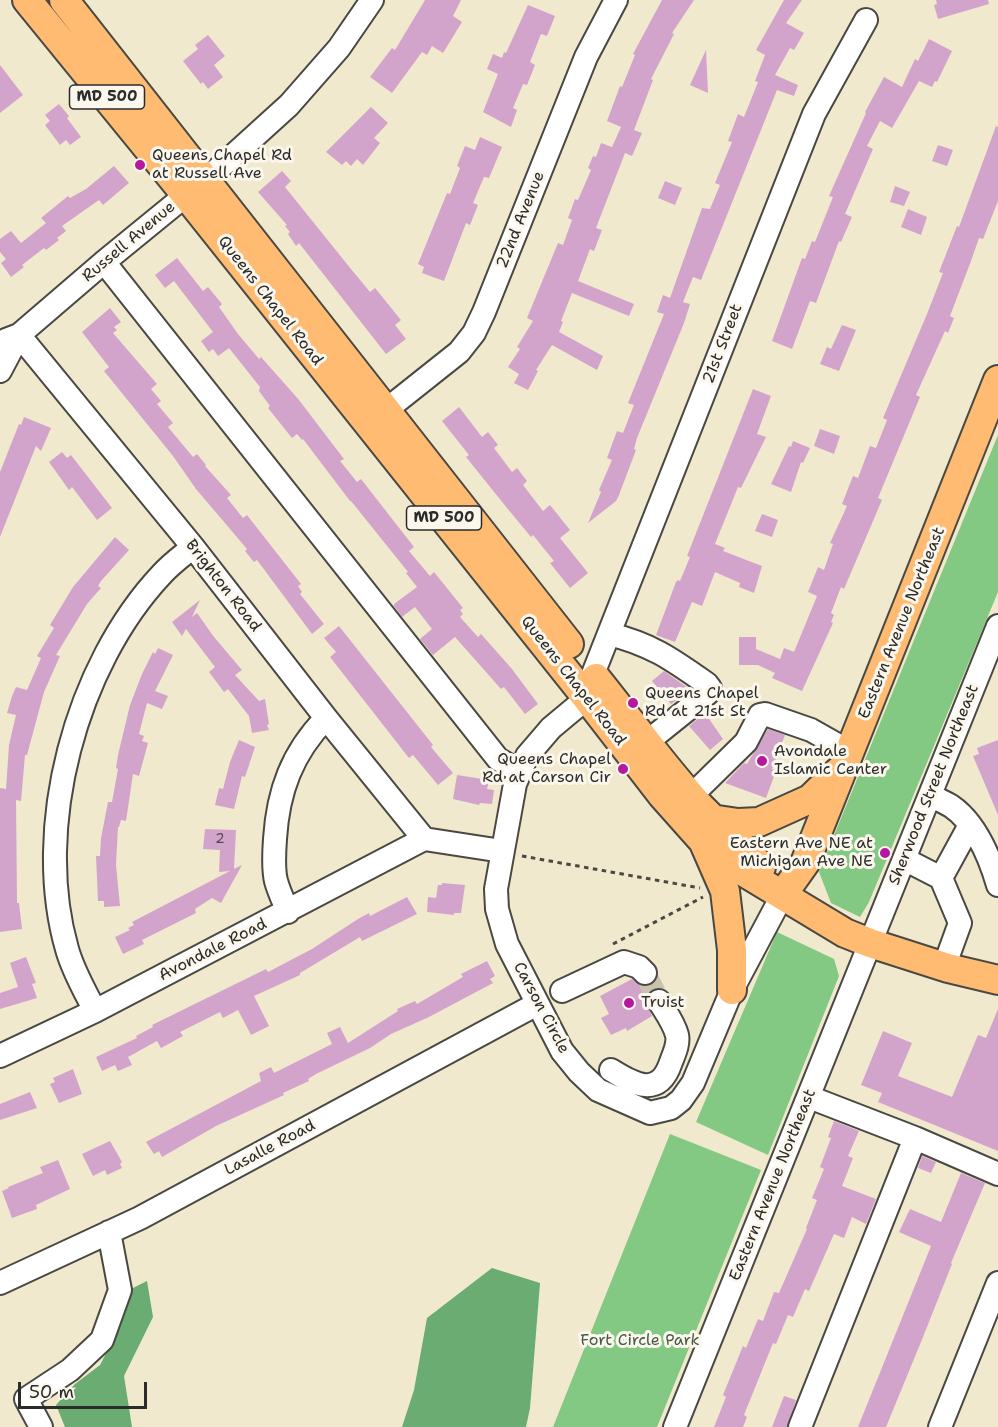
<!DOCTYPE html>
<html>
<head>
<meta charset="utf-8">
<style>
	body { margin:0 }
	#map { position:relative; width:998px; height:1427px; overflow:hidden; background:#f0e9cd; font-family:"Shantell Sans",sans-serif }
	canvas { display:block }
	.scale { position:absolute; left:18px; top:1382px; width:129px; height:27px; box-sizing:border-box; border:3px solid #2b2b2b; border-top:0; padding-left:8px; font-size:18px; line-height:21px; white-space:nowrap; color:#2b2b2b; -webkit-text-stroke:4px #fbf7ec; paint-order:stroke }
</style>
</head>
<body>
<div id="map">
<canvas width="998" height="1427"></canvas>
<div class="scale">50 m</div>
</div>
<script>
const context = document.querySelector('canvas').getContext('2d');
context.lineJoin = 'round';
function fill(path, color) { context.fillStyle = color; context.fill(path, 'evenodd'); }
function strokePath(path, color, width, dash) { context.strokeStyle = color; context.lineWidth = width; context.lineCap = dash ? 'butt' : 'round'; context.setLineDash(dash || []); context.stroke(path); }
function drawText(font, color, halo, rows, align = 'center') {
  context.font = font + ' "Shantell Sans",sans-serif'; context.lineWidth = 6; context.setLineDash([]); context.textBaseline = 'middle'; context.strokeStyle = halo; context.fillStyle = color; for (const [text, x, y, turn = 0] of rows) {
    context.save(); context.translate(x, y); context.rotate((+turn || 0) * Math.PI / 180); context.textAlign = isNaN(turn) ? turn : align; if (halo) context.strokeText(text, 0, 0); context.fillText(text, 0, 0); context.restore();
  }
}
const green = new Path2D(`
	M998 435V592L869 902 860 917 831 903 819 872Z
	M777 932 834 959 839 976 768 1155 696 1122Z
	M670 1134 761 1170 657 1427H553Z`);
const forest = new Path2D(`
	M492 1268 540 1283 530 1408 526 1427H402L414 1390 427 1318Z
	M147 1281 153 1317 124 1376 132 1427H65L56 1405 75 1384 100 1365 121 1325 131 1289Z`);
const building = new Path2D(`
	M425 0H461L453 16 462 22 443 53 432 46 427 55 422 52 392 93 370 77 392 48 395 50Z
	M662 0H694L672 33 674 34 651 79 653 80 634 130 642 133 632 156 625 153 596 228 602 230 594 251 590 249 578 281 634 304 629 316 572 293 561 321 563 322 559 332 603 356 597 370 552 345 536 370 538 371 528 390 514 383 519 374 508 367 520 349 517 347 533 321 527 318 558 243 563 245 572 220 568 218 575 199 578 200 591 170 588 168 593 156 596 157 601 143 612 147 621 127 607 121 620 86 622 87 635 55 633 54Z
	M784 0H802L786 23 804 33 794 50 790 48 775 75 798 85 794 96 777 90 701 280 693 277 683 302 690 304 684 323 637 438 634 449 636 450 619 495 616 501 588 523 601 492 599 490 612 460 607 458 617 431 623 433 634 405 628 403 664 314 657 312 663 295 670 298 702 208 710 209 720 185 715 183 732 142 728 141 738 114 744 117 758 82 755 81 765 55 756 50Z
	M936 0H988L989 4 938 19 934 5 937 4Z
	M528 5 555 16 547 36 541 34 530 62 535 65 527 85 523 84 513 108 517 110 511 127 483 112 498 74 487 69 493 54 502 58 504 52 506 53Z
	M208 35 225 56 214 65 223 77 208 89 203 82 201 84 183 61 198 49 195 45Z
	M929 39 952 51 937 82 935 81 932 87 919 81 892 128 880 121 867 146 873 149 845 214 852 217 841 242 839 241 816 303 810 301 792 349 772 341 802 258 805 259 812 241 815 242 833 197 829 196 866 113 865 112 884 77 902 87 915 59 918 61Z
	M706 50 708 93 690 85Z
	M0 65 23 95 0 113Z
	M59 104 69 116 67 118 81 137 70 145 66 140 60 145 45 125 50 121 45 115Z
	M371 107 388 123 374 138 380 143 363 165 357 159 351 166 346 161 342 165 326 152Z
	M996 126 998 127V201L983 239 979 238 971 261 950 316 954 318 948 333 945 331 916 395 920 397 878 498 882 500 844 589 841 587 831 613 834 615 831 622 833 623 802 691 772 678 775 673 758 665H739V637H756V649L780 659 784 648 794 652 817 596 808 592 818 567 824 570 833 544 830 543 847 506 842 504 853 476 858 478 870 446 876 448 887 420 883 418 927 314 943 273 939 272 957 226 959 227Z
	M480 137 502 147 489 178 484 177 473 203 478 205 470 225 466 223 444 281 422 273 424 267 418 264 447 193 450 194 460 168 457 166 465 146 475 150Z
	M938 145 953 150 947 166 932 161Z
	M114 166 129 183 103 205 99 200 62 226 66 231 57 238 59 240 46 250 44 248 22 265 24 267 11 277 1 263 6 259 0 252V239L11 231 21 243 46 223 41 218 68 196 70 198 86 189Z
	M282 171 291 181 285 187 351 269 370 292 375 288 401 320 395 325 406 339 386 354 299 243 296 246 288 234 290 232 285 226 287 225 258 192Z
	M665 181 682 188 675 205 658 198Z
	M895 186 910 192 904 206 890 202Z
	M908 209 927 217 921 235 901 227Z
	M177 258 203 291 208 287 222 304 219 307 238 334 259 359 261 357 299 400 344 459 340 461 357 482 361 479 414 547 409 551 430 576 434 572 463 608 460 610 463 614 460 617 478 637 481 634 512 669 538 704 525 714 504 687 501 689 455 637 433 655 420 639 432 629 415 607 402 617 394 606V604L417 587 406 573 408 572 351 501H350L303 439 302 440 297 434 292 438 268 408 270 406 259 391 260 387 229 348 218 356 213 349 209 352 201 341 213 332 174 281 165 288 155 275Z
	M110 308 121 322 114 327 117 330 113 333 157 384 151 389 161 401 157 404 173 423 168 427 193 457 197 454 206 465 205 466 231 495 227 498 243 518 247 515 301 584 298 586 302 592 300 594 324 624 312 634 257 560 254 562 245 551 247 549 196 489 173 456 104 371 109 367 105 362 82 332Z
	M842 325 856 330 839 371 820 364 827 347 831 349Z
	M753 389 771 396 757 434 766 437 741 488 738 487 715 544 725 548 723 551 762 566 754 593 739 587 740 583 715 572 702 606 692 602 675 642 656 635 676 582 678 580 680 581 690 557 687 556Z
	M459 407 482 437 488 432 498 445 494 448 512 472 517 468 527 481 523 485 543 511 550 505 570 530 560 538 588 573 570 588 550 563 554 561 533 535 531 537 507 508 466 457 469 455 442 421Z
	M24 417 51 428 41 451 36 446 0 537V472L19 424 21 425Z
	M820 429 840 436 834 454 814 446Z
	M793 441 810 448 803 463 801 462 791 492 771 484 789 446 791 447Z
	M62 452 67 458 71 455 112 508 97 520 72 487 69 490 49 462Z
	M762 514 778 520 772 537 755 531Z
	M115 537 129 550 101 581 98 586 101 588 87 604 56 655 60 656 44 692 27 755H25L21 801 16 800 17 903H19L22 929 0 932V788L6 789 9 745 16 715 7 713 12 696 16 687 27 690 41 658 37 656 54 628 50 625 73 587Z
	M200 600 192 617 197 613 214 637 242 670 235 675 259 701 265 699 269 724 267 725 269 730 252 733 249 716 228 689 224 692 209 672 215 667 186 629 182 636 172 622Z
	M339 626 433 745 431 747 453 773 438 785 413 755 409 758 330 657 336 652 324 638Z
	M158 648 173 655 155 691 168 696 162 709 147 703 139 734 144 736 142 741 148 743 139 776 133 774 126 821 121 820 119 827H118L116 865 120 906 104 907V901H98L96 856H100L101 838 108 802H112L118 769 116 768 118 755 130 705 142 674 153 652 155 654Z
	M664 671 688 688 686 690 688 692 671 704 652 681Z
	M705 713 723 739 710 750 689 726Z
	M768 729 785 735 772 769 776 771 766 798 725 783 744 763 747 764Z
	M239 740 255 747 245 777 242 776 234 809 215 805 219 788 223 789 230 762Z
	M998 740V815L973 756 979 754 977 748Z
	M457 775 489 780 487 789 494 790 492 804 480 803 479 805 453 799Z
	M205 829 236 830 234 869 242 865 221 903 212 898 195 909 196 913 142 940 144 944 123 954 115 937 130 930 128 928 134 925 132 922 230 871 219 872 220 850 203 849Z
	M442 883 465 885 461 913H454V915L427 912 428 897 436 898 438 885H442Z
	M407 897 417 914 362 941 360 937 300 973V975L254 996 269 1026 251 1035 238 1010 223 1018 220 1012 180 1032 183 1036 161 1048 157 1041 128 1057 132 1065 118 1071 115 1065 102 1071 96 1057 137 1038 136 1036 153 1027 152 1025 266 969 268 972 312 949 358 919 369 913 370 916Z
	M26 957 36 983 32 984 37 998 0 1009V993L18 987 10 963Z
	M487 961 495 976 490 979 493 983 429 1017 391 1034 370 1048 316 1074 308 1079 309 1081 283 1093 284 1095 216 1126 162 1157 159 1151 154 1154 146 1142 261 1081 259 1073 271 1067 274 1073 332 1044 327 1033 340 1027 348 1043 398 1011 397 1009 415 1001 417 1004 463 977 461 974Z
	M632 979 642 986H649L656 981 660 988 651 990 647 995 646 1001 652 1016 627 1031 626 1028 611 1035 601 1018 609 1014 600 996Z
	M998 1009V1151L878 1102 882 1093 861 1085 883 1031 912 1043 898 1076 952 1097 978 1035 986 1038Z
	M73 1069 82 1094 59 1103 50 1084 55 1082 53 1078Z
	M30 1092 37 1108 0 1120V1104Z
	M834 1121 859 1131 848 1156 853 1158 842 1186 876 1199 866 1224 852 1217 844 1238 834 1234 809 1291 805 1289 793 1317 788 1315 776 1344 773 1343 744 1415 747 1417 743 1427H714L726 1397 723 1395 743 1346 746 1348 758 1319 763 1321 774 1292 779 1293 807 1229 806 1228 817 1200 812 1198 824 1169 820 1167 831 1138 828 1137Z
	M110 1141 122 1162 120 1164 122 1168 107 1175 105 1170 93 1176 82 1154Z
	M922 1156 936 1162 931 1173 918 1168Z
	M58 1160 70 1189 36 1205 37 1209 12 1218 2 1191 9 1188 8 1187 43 1173 40 1167Z
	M961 1173 985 1183 951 1263 952 1264 921 1342 886 1427H858L931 1246 899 1232 910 1209 941 1222Z
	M784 1396 796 1400 787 1427H772Z`);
const minorTunnel = new Path2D(`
	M645 973 659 1001`);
const path = new Path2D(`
	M522 856 700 888
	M613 944 703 897`);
const minor = new Path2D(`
	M104 262 498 759 520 772
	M6 340 19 335 104 262 224 164 289 105 339 48 372 0
	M0 371 19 335 193 547 326 718 424 839
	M386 410 459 352 474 333 484 312 586 57 616 0
	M609 634C651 644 673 660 707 684L710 688 708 693 647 742
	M593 674 814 114 866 20
	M587 698 551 728 527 756 515 784 496 889 497 909 507 944 562 1051 579 1072 598 1090 650 1113 671 1108 681 1100 693 1083 732 990 783 894
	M930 795C937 799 944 802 951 806 976 823 990 858 998 885
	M691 796 746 742 760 715 765 714 811 730 850 752
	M424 839 502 851
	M904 859 941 878 960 923 944 967
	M941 878 970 825
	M288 912C284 902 279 892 276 881 273 869 274 853 275 839 278 791 292 753 326 718
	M562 991 624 962 639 967 645 973
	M95 1011C85 991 73 971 67 949 32 828 76 665 162 574 171 564 182 556 193 547
	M0 1056 95 1011 424 839
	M611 1070C635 1085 659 1098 671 1062 674 1054 679 1044 677 1035 674 1023 665 1011 659 1001
	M809 1097 915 1138 998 1174
	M0 1283 140 1218 537 1004
	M41 1427 26 1399 70 1370 102 1340 120 1290 109 1232
	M675 1427 998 626
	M800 1427 915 1138
	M940 1427 998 1283`);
const major = new Path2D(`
	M27 0 186 195 587 698 662 795 703 841 739 869 845 933 870 943 948 968 998 980
	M64 0 569 644
	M596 678C629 719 660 762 695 801 716 824 741 843 761 867
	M711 819 738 823 759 822 810 799 838 772
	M704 843 725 891 732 950V990
	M783 894 805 863 998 380`);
const markers = [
	[140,165,6,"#b5179e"],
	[633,703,6,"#b5179e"],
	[762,761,6,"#b5179e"],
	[623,769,6,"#b5179e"],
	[885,853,6,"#b5179e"],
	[629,1003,6,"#b5179e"]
];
const numberNames = [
	["2",220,839]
];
const shields = [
	[107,97,75],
	[444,518,75]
];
const shieldNames = [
	["MD 500",107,97],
	["MD 500",444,518]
];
const poiNames = [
	["Queens Chapel Rd",152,156],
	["at Russell Ave",152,174],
	["Queens Chapel",645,694],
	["Rd at 21st St",645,712],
	["Avondale",774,752],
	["Islamic Center",774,770],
	["Queens Chapel",611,760,"right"],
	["Rd at Carson Cir",611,778,"right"],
	["Eastern Ave NE at",873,844,"right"],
	["Michigan Ave NE",873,862,"right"],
	["Truist",641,1003]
];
const streetNames = [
	["22nd Avenue",521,220,-68],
	["Russell Avenue",129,242,-40],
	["Queens Chapel Road",270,301,52],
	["21st Street",723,344,-69],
	["Brighton Road",223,586,52],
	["Eastern Avenue Northeast",902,623,-68],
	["Queens Chapel Road",573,681,52],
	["Sherwood Street Northeast",934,785,-68],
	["Avondale Road",213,950,-27],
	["Carson Circle",541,1008,62],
	["Lasalle Road",270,1148,-28],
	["Eastern Avenue Northeast",773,1185,-68]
];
const parkNames = [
	["Fort Circle Park",640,1341]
];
fill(green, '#83c883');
fill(forest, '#6aac71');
fill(building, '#d3a4cb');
strokePath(minorTunnel, '#c9c3ad', 22, [22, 11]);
strokePath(minor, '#494843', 26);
strokePath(major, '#494843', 32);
strokePath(path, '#494843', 3, [4.5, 4.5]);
strokePath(minor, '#fff', 22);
strokePath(major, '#febb71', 28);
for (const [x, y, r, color] of markers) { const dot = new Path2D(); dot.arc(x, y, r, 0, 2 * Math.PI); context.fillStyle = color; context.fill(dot); strokePath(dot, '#fbf7ec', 2); }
drawText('14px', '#554953', null, numberNames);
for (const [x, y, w] of shields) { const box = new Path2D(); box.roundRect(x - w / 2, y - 12, w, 24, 4.5); context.fillStyle = '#fbf7ec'; context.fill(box); strokePath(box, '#2b2b2b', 1.5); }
drawText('bold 15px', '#2b2b2b', null, shieldNames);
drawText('16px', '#2b2b2b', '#fbf7ec', poiNames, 'left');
drawText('16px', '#2b2b2b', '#fbf7ec', streetNames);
drawText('16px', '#455a45', '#fbf7ec', parkNames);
</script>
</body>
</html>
